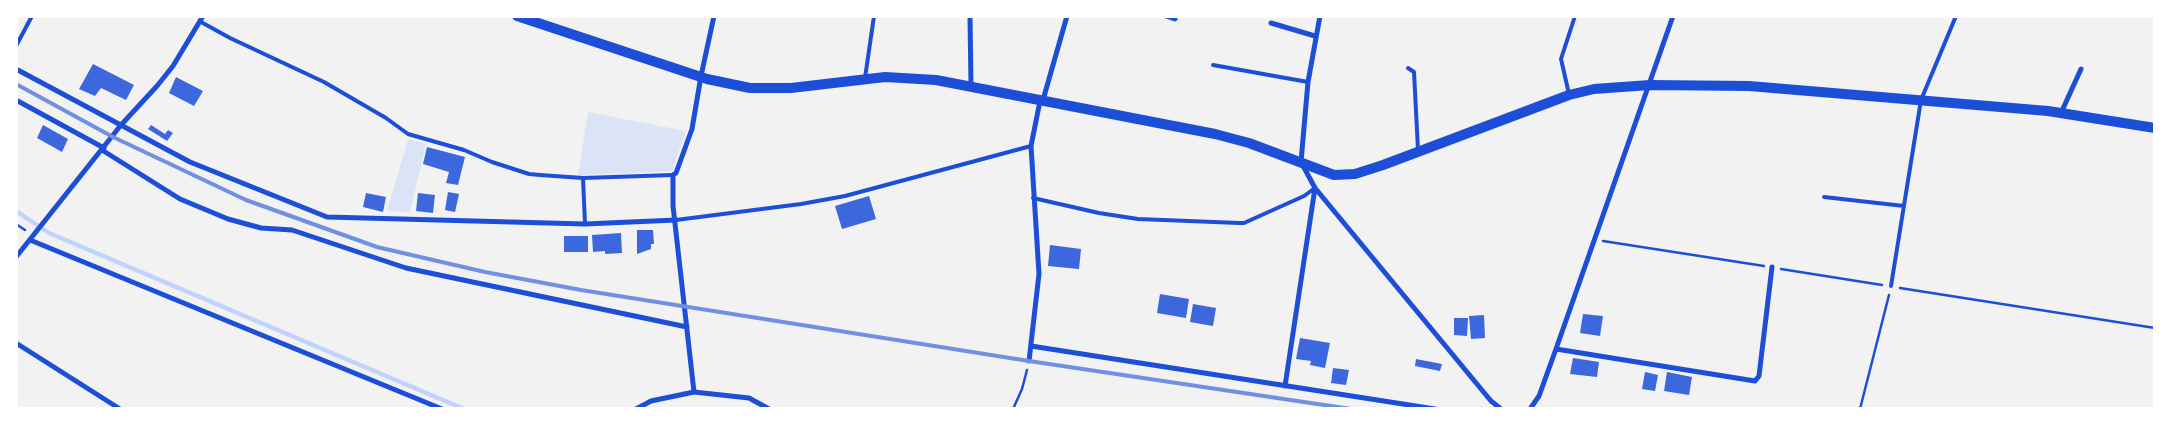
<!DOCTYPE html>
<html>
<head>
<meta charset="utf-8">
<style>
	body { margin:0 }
	#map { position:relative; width:2171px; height:425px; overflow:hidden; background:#f2f2f2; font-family:Lato,sans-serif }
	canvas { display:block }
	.frame { position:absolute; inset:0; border:18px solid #fff; pointer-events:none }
</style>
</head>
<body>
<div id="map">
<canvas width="2171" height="425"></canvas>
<div class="frame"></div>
</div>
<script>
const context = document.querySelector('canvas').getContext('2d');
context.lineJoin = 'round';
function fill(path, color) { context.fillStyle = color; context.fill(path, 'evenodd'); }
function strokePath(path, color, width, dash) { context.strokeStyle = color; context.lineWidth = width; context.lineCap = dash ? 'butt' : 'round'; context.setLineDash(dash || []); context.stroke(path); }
const green = new Path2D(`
	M588 112 686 131 672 171 578 175Z
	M408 139 426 144 410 212 387 211Z`);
const stream = new Path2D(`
	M16 211 49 233 464 409`);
const building = new Path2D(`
	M93 64 134 85 126 100 101 88 95 96 79 89Z
	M176 77 203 91 194 106 169 93Z
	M43 125 68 139 62 152 37 138Z
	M151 125 165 134 168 130 173 133 167 141 148 129Z
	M427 147 465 157 458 185 446 183 449 172 423 164Z
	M448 192 459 194 455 212 445 210Z
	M366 193 386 197 383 212 363 207Z
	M418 193 435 195 433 213 416 211Z
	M869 196 876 219 842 229 835 206Z
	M637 230H653L654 244H651V249L637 254Z
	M621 233 622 253 605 254V251L593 252 592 235Z
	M564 236H588V252H564Z
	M1050 245 1081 249 1079 269 1048 266Z
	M1160 294 1189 299 1186 318 1157 313Z
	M1193 304 1216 308 1213 326 1190 322Z
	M1583 314 1603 316 1600 336 1580 333Z
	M1484 315 1485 338 1471 339 1469 316Z
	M1454 318H1468L1467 336 1454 335Z
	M1300 338 1330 343 1325 368 1310 365 1311 361 1296 359Z
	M1573 358 1599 362 1597 377 1570 374Z
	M1416 359 1442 364 1440 371 1415 366Z
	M1333 368 1349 370 1346 385 1331 383Z
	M1645 372 1658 375 1655 391 1642 389Z
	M1667 372 1692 377 1689 395 1664 391Z`);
const path = new Path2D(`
	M16 224 25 230
	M1603 241 1764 266
	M1781 269 1882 285
	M1900 288 2155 328
	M1013 409 1022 389 1027 370
	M1860 409 1889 295`);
const service = new Path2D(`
	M201 22 230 38 324 82 386 118 408 134 464 150 492 162 529 174 540 175 583 178 673 175
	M16 46 32 16
	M1213 65 1308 82
	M1408 68 1414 72 1418 150
	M865 78 874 16
	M1569 94 1561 59 1575 16
	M583 178 585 224
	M1824 197 1904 206
	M1033 198 1099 213 1138 219 1239 223H1244L1304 196 1315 188
	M676 220 801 204 845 196 1031 146
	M1891 286 1921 100 1956 16`);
const minor = new Path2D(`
	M970 16 971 86
	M1166 16 1175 19
	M1320 16 1308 82 1301 162 1315 188 1491 401 1501 409
	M1271 23 1315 36
	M16 69 190 162 327 217 585 224 676 220
	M16 100 104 148
	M1043 100 1067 16
	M2061 113 2081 69
	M102 150 180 199 228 219 261 228 292 230 406 268 687 327
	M30 240 442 409
	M16 257 121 125 157 86 173 66 203 16
	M16 343 120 409
	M1031 346 1435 409
	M1556 349 1755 381 1759 376 1772 267
	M1029 361 1039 274 1031 146 1040 101
	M1285 386 1315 188
	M694 392 673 206V175L676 173 692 129 701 76 714 16
	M636 409 651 401 694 392 749 398 769 409
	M1530 409 1539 396 1556 349 1673 16`);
const secondary = new Path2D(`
	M517 16 707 79 750 88H791L885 77 936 80 1215 134 1249 143 1334 175 1355 174 1383 165 1569 95 1594 89 1650 85 1749 86 2048 111 2155 128`);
const rail = new Path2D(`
	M16 84 113 137 246 200 377 247 485 272 581 290 1029 361 1351 409`);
fill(green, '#dbe4f7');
strokePath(stream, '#bfd3fe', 4.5);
fill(building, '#3d67dc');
strokePath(path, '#1d4ed8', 2.5);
strokePath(service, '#1d4ed8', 4);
strokePath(minor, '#1d4ed8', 5);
strokePath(secondary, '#1d4ed8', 10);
strokePath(rail, '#7290e2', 4);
</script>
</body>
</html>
